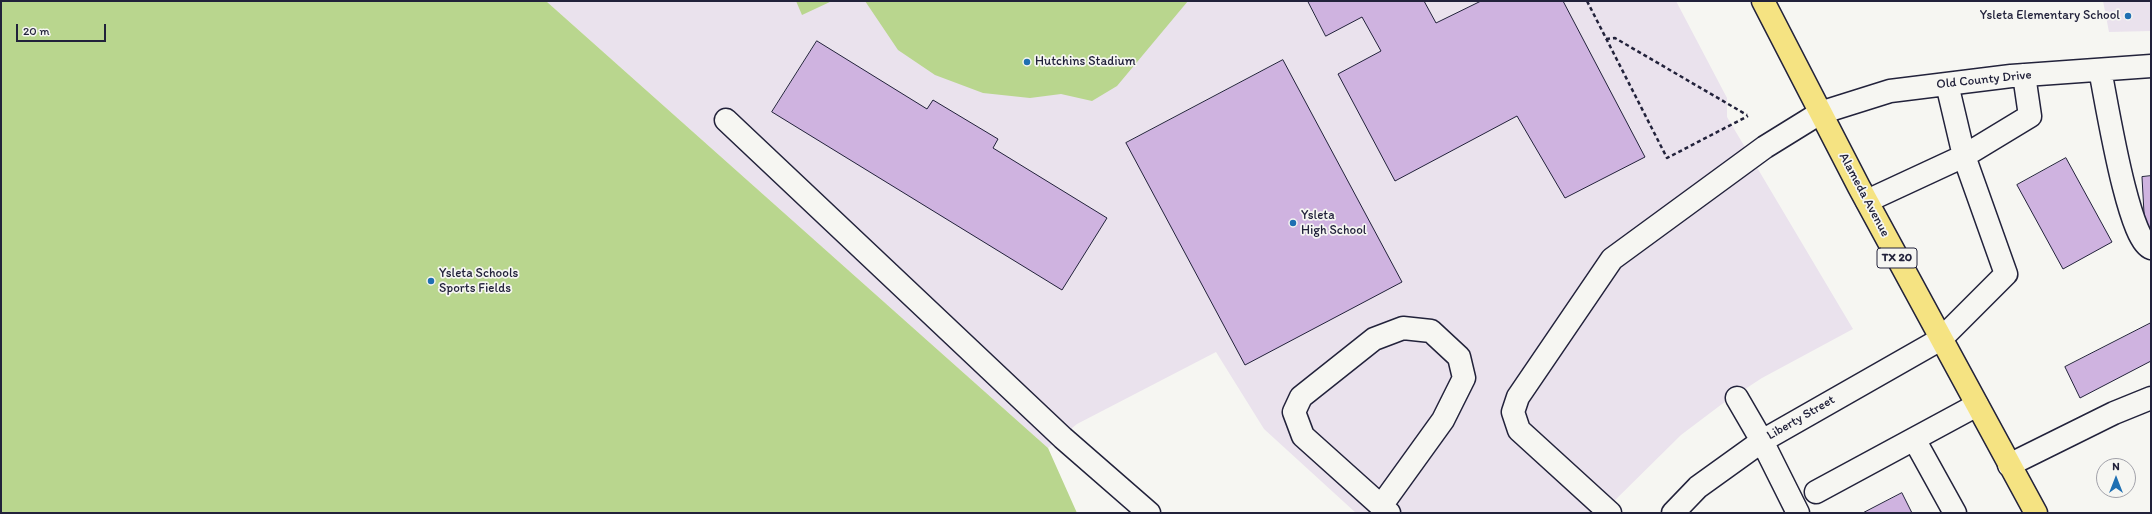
<!DOCTYPE html>
<html>
<head>
<meta charset="utf-8">
<style>
	body { margin:0 }
	#map { position:relative; width:2152px; height:514px; overflow:hidden; background:#f6f6f2; font-family:Itim,sans-serif }
	canvas { display:block }
	.frame { position:absolute; inset:0; border:2px solid #22223b; pointer-events:none }
	.north { position:absolute; left:2096px; top:458px; width:40px; height:40px; box-sizing:border-box; background:#f6f6f2; border:1px solid #a1a1a9; border-radius:50%; rotate:0deg; font-size:11px; font-weight:700; line-height:16px; text-align:center; color:#22223b }
	.north::after { content:''; display:block; margin:auto; width:14px; height:18px; background:#1f6fb2; clip-path:polygon(50% 0,100% 100%,50% 72%,0 100%) }
	.scale { position:absolute; left:16px; top:24px; width:90px; height:18px; box-sizing:border-box; border:2px solid #22223b; border-top:0; padding-left:5px; font-size:12px; line-height:14px; white-space:nowrap; color:#22223b; -webkit-text-stroke:3px #f6f6f2; paint-order:stroke }
</style>
</head>
<body>
<div id="map">
<canvas width="2152" height="514"></canvas>
<div class="frame"></div>
<div class="north">N</div>
<div class="scale">20 m</div>
</div>
<script>
const context = document.querySelector('canvas').getContext('2d');
context.lineJoin = 'round';
function fill(path, color) { context.fillStyle = color; context.fill(path, 'evenodd'); }
function strokePath(path, color, width, dash) { context.strokeStyle = color; context.lineWidth = width; context.lineCap = dash ? 'butt' : 'round'; context.setLineDash(dash || []); context.stroke(path); }
function drawText(font, color, halo, rows, align = 'center') {
  context.font = font + ' Itim,sans-serif'; context.lineWidth = 3.5; context.setLineDash([]); context.textBaseline = 'middle'; context.strokeStyle = halo; context.fillStyle = color; for (const [text, x, y, turn = 0] of rows) {
    context.save(); context.translate(x, y); context.rotate((+turn || 0) * Math.PI / 180); context.textAlign = isNaN(turn) ? turn : align; if (halo) context.strokeText(text, 0, 0); context.fillText(text, 0, 0); context.restore();
  }
}
const built = new Path2D(`
	M546 1H1676L1727 98V117L1853 329 1762 378 1722 404 1681 435 1602 513H1356L1264 429 1216 352 1077 424 1048 448Z
	M2103 1H2151V31L2109 32Z`);
const green = new Path2D(`
	M1 1H546L1048 448 1077 513H1Z
	M796 1H832L802 15Z
	M865 1H1188L1117 86 1092 101 1061 94 1030 98 983 93 935 75 898 50Z`);
const building = new Path2D(`
	M1308 1H1424L1436 23 1481 1H1563L1645 157 1565 198 1517 116 1395 181 1338 74 1381 51 1362 17 1326 36Z
	M817 41 927 109 933 100 998 139 993 148 1107 218 1062 290 772 112Z
	M1283 60 1402 282 1245 365 1126 143Z
	M2066 158 2112 242 2063 269 2017 185Z
	M2151 176V231H2145L2142 177Z
	M2151 323V361L2080 398 2065 367Z
	M1902 493 1912 513H1863Z`);
const path = new Path2D(`
	M1587 1 1667 158 1748 116
	M1606 39 1615 38 1747 115`);
const minor = new Path2D(`
	M2100 70C2106 98 2128 241 2151 248
	M1947 84 1964 156 2030 116 2024 75
	M726 120 1063 438 1149 513
	M1737 398 1762 441 1798 513
	M1914 439 1955 513
	M2009 465 2114 413 2151 398
	M1816 492 1977 405
	M1381 506 1443 420 1464 378 1459 357 1431 331 1403 328 1374 339 1301 397 1294 412 1303 436 1381 506 1389 513
	M1610 513 1519 430 1513 412 1518 397 1612 259 1765 147 1820 113 1890 91 2011 76 2151 66
	M1673 513 1698 487 1762 441 1941 339 2006 274 1964 156 1867 201`);
const major = new Path2D(`
	M1763 1 1859 187 2036 513`);
const markers = [
	[2128,16,4,"#1f6fb2"],
	[1027,62,4,"#1f6fb2"],
	[1293,223,4,"#1f6fb2"],
	[431,281,4,"#1f6fb2"]
];
const shields = [
	[1897,258,40]
];
const shieldNames = [
	["TX 20",1897,258]
];
const poiNames = [
	["Ysleta Elementary School",2120,16,"right"],
	["Hutchins Stadium",1035,62],
	["Ysleta",1301,216],
	["High School",1301,231],
	["Ysleta Schools",439,274],
	["Sports Fields",439,289]
];
const streetNames = [
	["Old County Drive",1984,80,-6],
	["Alameda Avenue",1864,195,62],
	["Liberty Street",1801,418,-30]
];
fill(built, '#eae2ed');
fill(green, '#b9d68e');
fill(building, '#cfb3e0');
strokePath(building, '#22223b', 1);
strokePath(minor, '#22223b', 25);
strokePath(major, '#22223b', 25);
strokePath(path, '#22223b', 2.5, [4, 3]);
strokePath(minor, '#f6f6f2', 22);
strokePath(major, '#f5e382', 22);
for (const [x, y, r, color] of markers) { const dot = new Path2D(); dot.arc(x, y, r, 0, 2 * Math.PI); context.fillStyle = color; context.fill(dot); strokePath(dot, '#f6f6f2', 1.5); }
for (const [x, y, w] of shields) { const box = new Path2D(); box.roundRect(x - w / 2, y - 10, w, 20, 3); context.fillStyle = '#f6f6f2'; context.fill(box); strokePath(box, '#22223b', 1); }
drawText('bold 12px', '#22223b', null, shieldNames);
drawText('13px', '#22223b', '#f6f6f2', poiNames, 'left');
drawText('13px', '#22223b', '#f6f6f2', streetNames);
</script>
</body>
</html>
